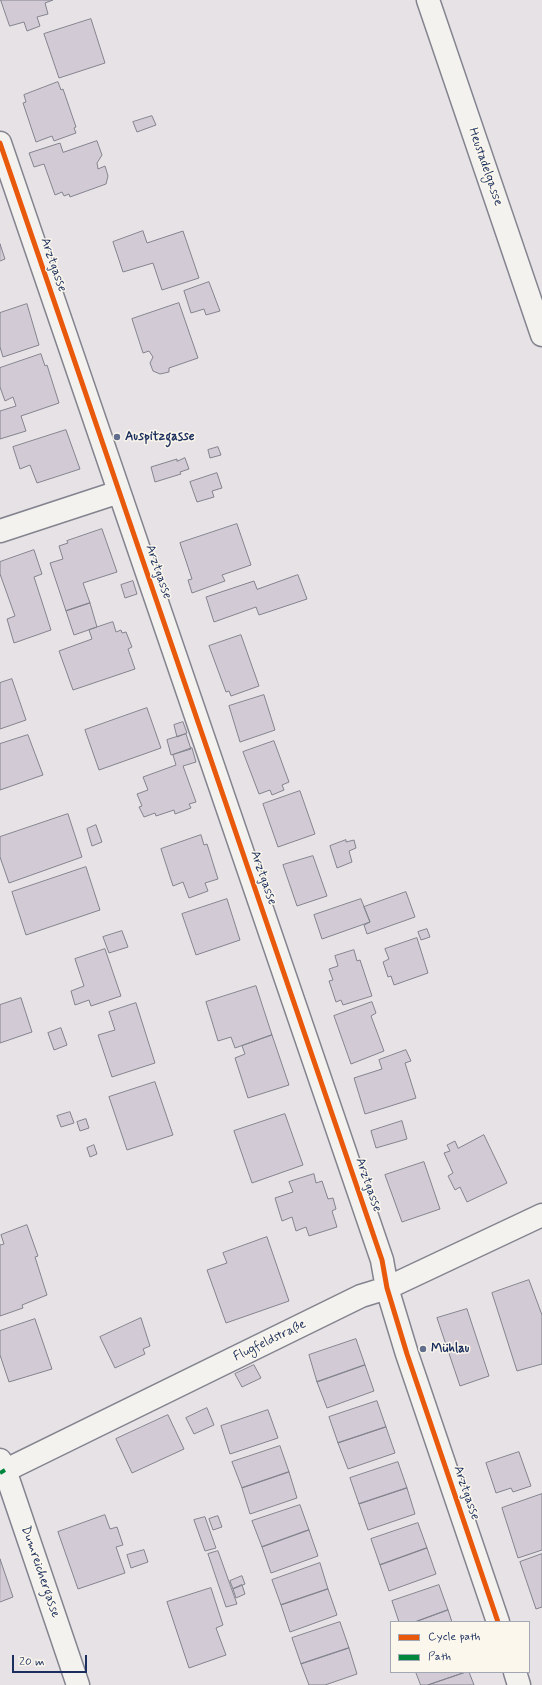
<!DOCTYPE html>
<html>
<head>
<meta charset="utf-8">
<style>
	body { margin:0 }
	#map { position:relative; width:542px; height:1685px; overflow:hidden; background:#e7e2e5; font-family:Mynerve,sans-serif }
	canvas { display:block }
	.legend { position:absolute; left:390px; top:1621px; width:140px; height:52px; box-sizing:border-box; background:#fbf7ec; border:1px solid #a1a7b3; margin:0; padding:5px 7px; list-style:none; font-size:12px; color:#1b2f5e }
	.legend li { display:flex; align-items:center; gap:8px; height:20px }
	.legend b { width:20px; border:1px solid #a1a7b3 }
	.scale { position:absolute; left:12px; top:1655px; width:75px; height:18px; box-sizing:border-box; border:2px solid #1b2f5e; border-top:0; padding-left:5px; font-size:12px; line-height:14px; white-space:nowrap; color:#1b2f5e; -webkit-text-stroke:3px #fbf7ec; paint-order:stroke }
</style>
</head>
<body>
<div id="map">
<canvas width="542" height="1685"></canvas>
<ul class="legend">
<li><b style="height:5px;background:#e8590c"></b>Cycle path</li>
<li><b style="height:5px;background:#00873e"></b>Path</li>
</ul>
<div class="scale">20 m</div>
</div>
<script>
const context = document.querySelector('canvas').getContext('2d');
context.lineJoin = 'round';
function fill(path, color) { context.fillStyle = color; context.fill(path, 'evenodd'); }
function strokePath(path, color, width, dash) { context.strokeStyle = color; context.lineWidth = width; context.lineCap = dash ? 'butt' : 'round'; context.setLineDash(dash || []); context.stroke(path); }
function drawText(font, color, halo, rows, align = 'center') {
  context.font = font + ' Mynerve,sans-serif'; context.lineWidth = 3; context.setLineDash([]); context.textBaseline = 'middle'; context.strokeStyle = halo; context.fillStyle = color; for (const [text, x, y, turn = 0] of rows) {
    context.save(); context.translate(x, y); context.rotate((+turn || 0) * Math.PI / 180); context.textAlign = isNaN(turn) ? turn : align; if (halo) context.strokeText(text, 0, 0); context.fillText(text, 0, 0); context.restore();
  }
}
const building = new Path2D(`
	M1 0H53L45 3 48 14 37 17 40 26 27 31 24 22 10 26Z
	M91 19 105 63 59 78 44 34Z
	M58 82 61 90 63 89 76 127 74 128 76 133 54 141 52 136 36 142 23 103 26 102 24 95Z
	M152 116 156 125 137 132 133 122Z
	M97 141 102 155 97 163 98 169 105 166 108 176 106 184 70 197 69 194 64 196 62 192 55 195 44 164 34 167 29 153 60 143 63 152Z
	M143 231 147 243 183 231 199 278 162 290 153 263 123 272 113 242Z
	M0 244 5 259 0 261Z
	M209 282 220 311 206 315 204 309 191 313 184 291Z
	M179 303 198 358 169 368V372L160 374 153 371 150 363 153 357 149 351 143 353 132 319Z
	M27 304 39 345 3 357 0 347V313Z
	M41 354 45 366 47 365 59 403 21 416 26 431 0 439V411L16 406 13 397 5 401 0 387V368Z
	M66 430 80 469 37 483 30 465 20 469 13 447Z
	M218 447 221 455 210 458 208 450Z
	M185 458 189 469 180 472 181 474 155 482 151 467 177 459V461Z
	M217 473 222 488 212 491 214 497 197 502 190 482Z
	M237 524 251 565 222 575 225 581 192 593 188 580 192 579 180 543Z
	M102 529 117 572 83 583 90 603 66 611 50 563 63 559 59 546 68 543 67 541Z
	M34 550 42 574 34 577 51 630 14 643 7 619 15 616 0 574V562Z
	M298 575 307 599 259 615 256 607 214 622 206 597 254 581 257 589Z
	M133 581 137 594 125 598 121 585Z
	M90 603 97 627 74 635 66 611Z
	M113 622 116 632 121 630 122 633 126 632 132 647 128 649 135 669 73 690 59 651 92 639 89 630Z
	M241 635 259 686 231 696 229 691 226 692 209 646Z
	M12 679 26 720 0 729V683Z
	M264 695 275 730 240 742 229 706Z
	M147 708 161 748 99 770 85 730Z
	M183 722 187 733 177 737 174 725Z
	M186 734 191 749 171 755 167 740Z
	M28 735 43 775 0 790V744Z
	M274 741 289 782 282 785 284 790 272 795 270 790 259 794 243 752Z
	M192 748 196 762 183 766 196 802 189 804 191 808 175 814 174 810 156 816 155 813 144 817 139 807 142 806 137 794 148 790 143 777 176 765 173 755Z
	M300 791 315 834 278 847 263 804Z
	M68 814 82 857 9 883 0 857V837Z
	M96 825 102 842 92 846 87 829Z
	M201 835 204 845 207 844 218 879 205 883 208 891 189 898 183 882 173 886 161 849Z
	M346 840V842L354 840 356 848 349 851 352 862 337 868 330 846Z
	M313 856 327 896 297 906 283 865Z
	M86 867 100 910 26 935 12 892Z
	M406 892 415 917 367 934 364 925 370 922 364 907Z
	M227 899 240 940 196 955 182 914Z
	M361 899 370 922 322 939 314 915Z
	M427 929 430 937 421 940 418 932Z
	M122 931 128 947 109 953 103 937Z
	M417 938 428 973 394 985 391 976 388 977 383 962 389 959 385 949Z
	M105 949 121 996 91 1006 89 1000 75 1005 71 991 84 986 75 959Z
	M354 950 357 961 360 960 372 996 343 1005 341 1000 336 1002 329 981 333 980 329 969 338 966 335 956Z
	M256 986 272 1035 235 1048 231 1037 218 1041 206 1002Z
	M21 998 32 1032 0 1043V1005Z
	M372 1002 376 1013 371 1016 384 1051 351 1064 334 1016Z
	M136 1003 155 1063 112 1077 98 1035 115 1030 109 1012Z
	M61 1028 67 1045 54 1050 48 1033Z
	M272 1035 289 1085 248 1098 235 1058 245 1054 242 1046Z
	M406 1050 411 1061 405 1063 416 1098 365 1114 354 1078 382 1069 379 1060Z
	M155 1082 173 1135 127 1150 109 1097Z
	M70 1112 74 1123 61 1127 57 1116Z
	M285 1114 303 1165 252 1183 234 1131Z
	M86 1119 89 1128 80 1131 77 1122Z
	M402 1121 407 1139 376 1148 371 1131Z
	M484 1135 507 1183 467 1202 460 1187 455 1190 448 1176 453 1173 444 1153 450 1151 447 1145 455 1141 458 1148Z
	M94 1145 97 1154 90 1157 87 1148Z
	M424 1162 440 1209 402 1222 385 1175Z
	M314 1174 316 1183 322 1181 328 1199 333 1198 336 1209 332 1211 337 1227 309 1236 306 1227 296 1231 292 1217 282 1221 275 1198 293 1192 289 1182Z
	M27 1225 38 1256 35 1257 47 1295 22 1305 23 1308 0 1316V1245L4 1244 1 1235Z
	M267 1237 289 1301 226 1323 207 1270 227 1263 223 1253Z
	M529 1280 542 1315V1364L517 1371 492 1293Z
	M467 1309 489 1376 460 1386 437 1318Z
	M141 1318 150 1346 143 1349 145 1354 115 1368 100 1337Z
	M35 1319 52 1369 9 1382 0 1355V1331Z
	M356 1339 365 1365 317 1382 309 1355Z
	M254 1365 261 1378 242 1387 235 1374Z
	M365 1365 374 1391 327 1408 317 1382Z
	M377 1401 386 1427 338 1443 329 1417Z
	M207 1408 214 1425 194 1434 186 1418Z
	M268 1410 278 1438 230 1454 221 1426Z
	M168 1415 184 1449 132 1473 116 1439Z
	M386 1427 395 1453 348 1469 338 1443Z
	M280 1446 289 1472 242 1488 232 1462Z
	M519 1452 531 1486 513 1492 511 1488 496 1493 486 1463Z
	M398 1462 407 1488 359 1504 350 1478Z
	M289 1472 297 1498 250 1514 242 1488Z
	M407 1488 415 1514 368 1530 359 1504Z
	M542 1494V1550L518 1558 502 1508Z
	M300 1505 309 1530 262 1547 252 1521Z
	M105 1515 110 1529 117 1527 123 1545 116 1547 125 1573 78 1589 58 1532Z
	M218 1516 222 1527 213 1530 209 1519Z
	M205 1517 216 1548 205 1551 194 1520Z
	M418 1523 427 1548 380 1565 371 1539Z
	M309 1530 318 1556 271 1573 262 1547Z
	M427 1548 436 1574 389 1591 380 1565Z
	M144 1550 148 1562 131 1568 127 1555Z
	M218 1551 237 1604 226 1607 208 1554Z
	M542 1554V1607L536 1609 520 1562Z
	M0 1559 13 1597 0 1602Z
	M320 1563 328 1589 281 1605 272 1580Z
	M242 1576 245 1584 233 1589 230 1581Z
	M242 1585 245 1594 236 1598 233 1589Z
	M439 1585 448 1610 415 1622H399L392 1601Z
	M211 1588 223 1625 216 1628 226 1655 189 1668 167 1602Z
	M328 1589 337 1615 290 1632 281 1605Z
	M448 1610 452 1622H415Z
	M340 1622 349 1648 301 1664 292 1638Z
	M349 1648 357 1674 325 1685H309L301 1664Z
	M416 1672H466L428 1685H421Z
	M466 1672H469L474 1685H428Z`);
const street = new Path2D(`
	M428 0 542 335
	M0 143 382 1260 387 1288 407 1354 498 1622
	M0 531 119 492
	M0 1460 5 1470 78 1685
	M0 1473 361 1296 387 1288 542 1215
	M515 1672 519 1685`);
const quiet = new Path2D(`
	M0 1473 5 1470`);
const cycleway = new Path2D(`
	M0 143 382 1260 387 1288 407 1354 498 1622`);
const markers = [
	[117,437,4,"#626e8d"],
	[423,1349,4,"#626e8d"]
];
const streetNames = [
	["Heustadelgasse",485,167,71],
	["Arztgasse",53,265,71],
	["Arztgasse",158,572,71],
	["Arztgasse",263,878,71],
	["Arztgasse",368,1185,71],
	["Flugfeldstraße",270,1341,-26],
	["Arztgasse",466,1493,71],
	["Dumreichergasse",40,1572,71]
];
const poiNames = [
	["Auspitzgasse",125,437],
	["Mühlau",431,1349]
];
fill(building, '#d2cad4');
strokePath(building, '#83848f', 1);
strokePath(street, '#83848f', 25);
strokePath(street, '#f4f2ef', 22);
strokePath(quiet, '#00873e', 4, [8, 4]);
strokePath(cycleway, '#e8590c', 5);
for (const [x, y, r, color] of markers) { const dot = new Path2D(); dot.arc(x, y, r, 0, 2 * Math.PI); context.fillStyle = color; context.fill(dot); strokePath(dot, '#fbf7ec', 1.5); }
drawText('13px', '#1b2f5e', '#fbf7ec', streetNames);
drawText('bold 13px', '#1b2f5e', '#fbf7ec', poiNames, 'left');
</script>
</body>
</html>
